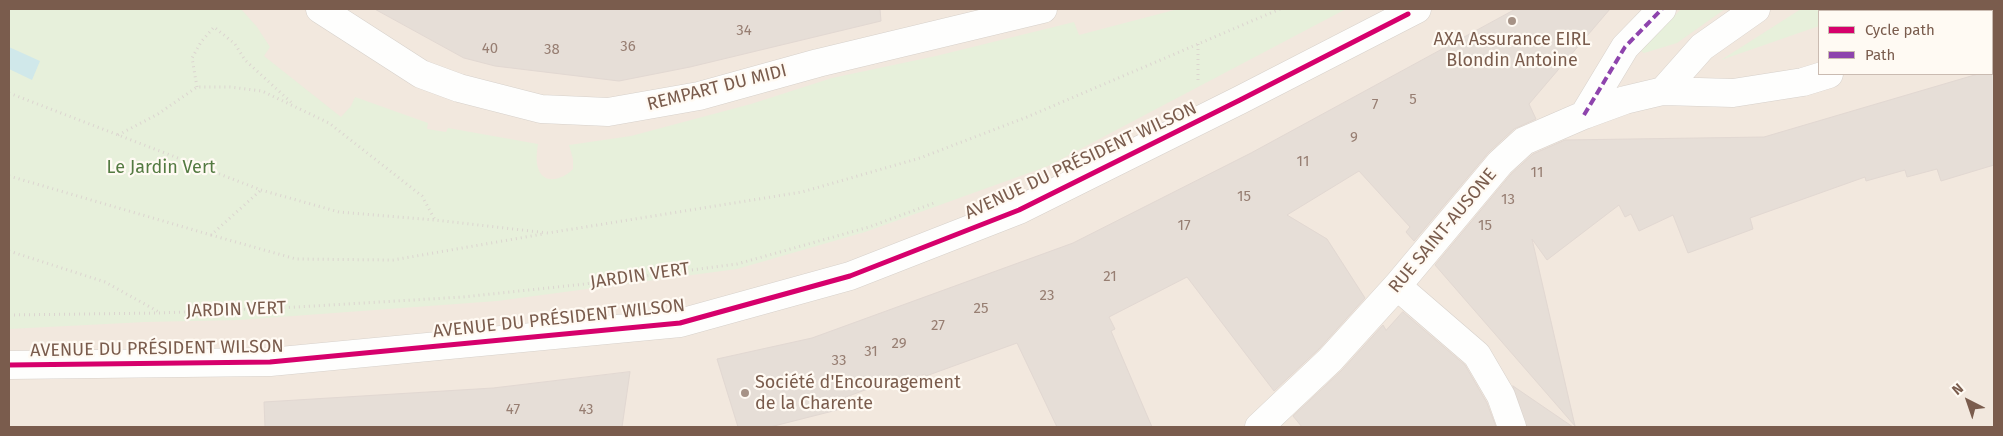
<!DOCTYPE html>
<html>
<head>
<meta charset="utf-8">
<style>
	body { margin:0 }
	#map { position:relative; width:2003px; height:436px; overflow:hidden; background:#f9f5f0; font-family:"Fira Sans",sans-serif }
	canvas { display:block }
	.frame { position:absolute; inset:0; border:10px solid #7a5c4d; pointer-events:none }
	.legend { position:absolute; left:1818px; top:10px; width:175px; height:65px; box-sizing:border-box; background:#fffaf3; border:1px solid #cabbb1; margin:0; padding:6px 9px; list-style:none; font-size:15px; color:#7a5c4d }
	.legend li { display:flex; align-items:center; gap:10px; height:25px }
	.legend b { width:25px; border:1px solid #cabbb1 }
	.north { position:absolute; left:1943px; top:376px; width:50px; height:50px; -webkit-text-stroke:4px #fffaf3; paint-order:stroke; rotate:319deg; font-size:14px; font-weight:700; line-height:20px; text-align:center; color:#7a5c4d }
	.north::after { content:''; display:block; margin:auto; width:18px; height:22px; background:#7a5c4d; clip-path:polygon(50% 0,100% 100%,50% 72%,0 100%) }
</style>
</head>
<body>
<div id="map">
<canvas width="2003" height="436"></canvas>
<div class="frame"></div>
<ul class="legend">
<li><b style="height:6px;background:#d6006c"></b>Cycle path</li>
<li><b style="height:6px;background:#8e44ad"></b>Path</li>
</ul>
<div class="north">N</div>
</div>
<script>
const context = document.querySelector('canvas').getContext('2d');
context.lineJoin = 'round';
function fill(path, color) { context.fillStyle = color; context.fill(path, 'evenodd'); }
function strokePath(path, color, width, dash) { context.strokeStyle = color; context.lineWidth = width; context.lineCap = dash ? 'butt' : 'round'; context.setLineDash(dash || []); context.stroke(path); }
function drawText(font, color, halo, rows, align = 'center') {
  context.font = font + ' "Fira Sans",sans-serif'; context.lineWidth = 4.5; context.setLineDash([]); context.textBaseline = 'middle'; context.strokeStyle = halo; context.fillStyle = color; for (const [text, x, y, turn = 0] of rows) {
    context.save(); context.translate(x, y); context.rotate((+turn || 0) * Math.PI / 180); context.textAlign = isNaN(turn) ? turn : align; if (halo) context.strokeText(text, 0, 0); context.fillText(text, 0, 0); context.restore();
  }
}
const residential = new Path2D(`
	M9 9H1994V427H9ZM1819 11H1992V74H1819Z`);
const green = new Path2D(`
	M9 9H241L257 27 270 47 264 56 341 117 351 106 355 97 428 123 427 129 446 132 448 128 538 144C537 150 536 158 537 164 541 186 561 181 573 169V159L569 145 631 136 751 104 832 78 936 56 1074 22 1079 35 1178 9H1346L1048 166 865 232 737 269 497 301 239 320 145 322 9 329Z
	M1681 9H1725L1677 43 1644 53 1641 51Z
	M1801 9H1871L1863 11H1819V26L1721 60Z`);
const water = new Path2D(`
	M9 47 40 61 32 80 9 69Z`);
const building = new Path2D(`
	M375 9H880L881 21 690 67 619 81 495 66 464 58Z
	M1516 9H1610L1529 104 1536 119 1514 129 1489 152 1414 241 1406 232 1410 227 1359 171 1287 215 1327 239 1365 298 1319 349 1274 391 1187 277 1109 317 1115 329 1111 331 1152 427H1057L1017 343 926 376 925 374 901 383 898 378 835 401 837 410 770 427H738L717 359 812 338 1073 243 1251 153Z
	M1994 69V165L1941 181 1937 169 1907 177 1905 170 1866 181 1865 177 1750 218 1753 229 1688 253 1673 215 1639 231 1631 214 1625 217 1619 205 1547 260 1532 239 1575 426 1435 265 1511 174 1533 154 1565 140 1764 137 1978 74H1992V70Z
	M1403 312 1465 365 1487 403 1496 427H1302L1293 416 1342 370 1383 325 1386 330Z
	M630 372 622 427H265L264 402 493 388Z
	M1513 386 1573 427H1527Z`);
const path = new Path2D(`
	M1198 44V81
	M197 87 192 58 201 42 214 27 235 44 245 60 293 104
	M9 93 261 190 339 212 435 220 548 233 802 192 920 158 1027 117 1280 9
	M118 135 158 114 197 87H230L262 91 329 123 422 196 435 220
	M9 176 211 235 261 190
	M211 235 296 259 393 260 543 234
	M9 251 105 282 159 312
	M9 315 160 313 297 307 463 297 585 284 737 264 869 227 934 203`);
const minor = new Path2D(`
	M320 9 421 74 459 88 541 109 608 112 699 96 818 63 1043 9
	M1992 21 1994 20
	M1663 91 1702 47 1756 9
	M1584 115 1625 47 1662 9
	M1397 286 1477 355 1501 396 1512 427
	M9 365 270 362 680 323 850 276 1019 210 1240 100 1417 9
	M1259 427 1330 360 1397 286 1500 163 1524 141 1584 115 1625 100 1663 91 1733 93 1803 82 1829 74`);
const quiet = new Path2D(`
	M1584 115 1625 47 1662 9`);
const cycleway = new Path2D(`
	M9 365 270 362 680 323 850 276 1019 210 1240 100 1408 14`);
const markers = [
	[1512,21,5,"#a69286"],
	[745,393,5,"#a69286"]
];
const numberNames = [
	["34",744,31],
	["36",628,47],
	["40",490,49],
	["38",552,50],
	["5",1413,100],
	["7",1375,105],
	["9",1354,138],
	["11",1303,162],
	["11",1537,173],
	["15",1244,197],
	["13",1508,200],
	["17",1184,226],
	["15",1485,226],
	["21",1110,277],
	["23",1047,296],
	["25",981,309],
	["27",938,326],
	["29",899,344],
	["31",871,352],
	["33",839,361],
	["47",513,410],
	["43",586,410]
];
const poiNames = [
	["AXA Assurance EIRL",1512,40],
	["Blondin Antoine",1512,61],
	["Société d'Encouragement",755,383,"left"],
	["de la Charente",755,404,"left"]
];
const streetNames = [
	["REMPART DU MIDI",717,88,-14],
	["AVENUE DU PRÉSIDENT WILSON",1081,161,-25],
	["RUE SAINT-AUSONE",1443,231,-50],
	["JARDIN VERT",640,276,-8],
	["JARDIN VERT",236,310,-2],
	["AVENUE DU PRÉSIDENT WILSON",559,319,-6],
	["AVENUE DU PRÉSIDENT WILSON",157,349,-1]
];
const parkNames = [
	["Le Jardin Vert",161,168]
];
fill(residential, '#f2e8de');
fill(green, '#e7f0db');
fill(water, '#d0e8ea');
fill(building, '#e6ded7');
strokePath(building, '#e2d8d2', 1);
strokePath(minor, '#d7d1cb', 29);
strokePath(path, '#dcd5d0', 3, [1, 4]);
strokePath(minor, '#fefefd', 28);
strokePath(quiet, '#8e44ad', 4, [8, 4]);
strokePath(cycleway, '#d6006c', 5);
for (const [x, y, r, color] of markers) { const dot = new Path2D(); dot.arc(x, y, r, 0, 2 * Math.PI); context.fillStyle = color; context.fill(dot); strokePath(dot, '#fffaf3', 2); }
drawText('15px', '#977e72', null, numberNames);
drawText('18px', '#7a5c4d', '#fffaf3', poiNames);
drawText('18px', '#7a5c4d', '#fffaf3', streetNames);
drawText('18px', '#537a41', '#fffaf3', parkNames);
</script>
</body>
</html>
